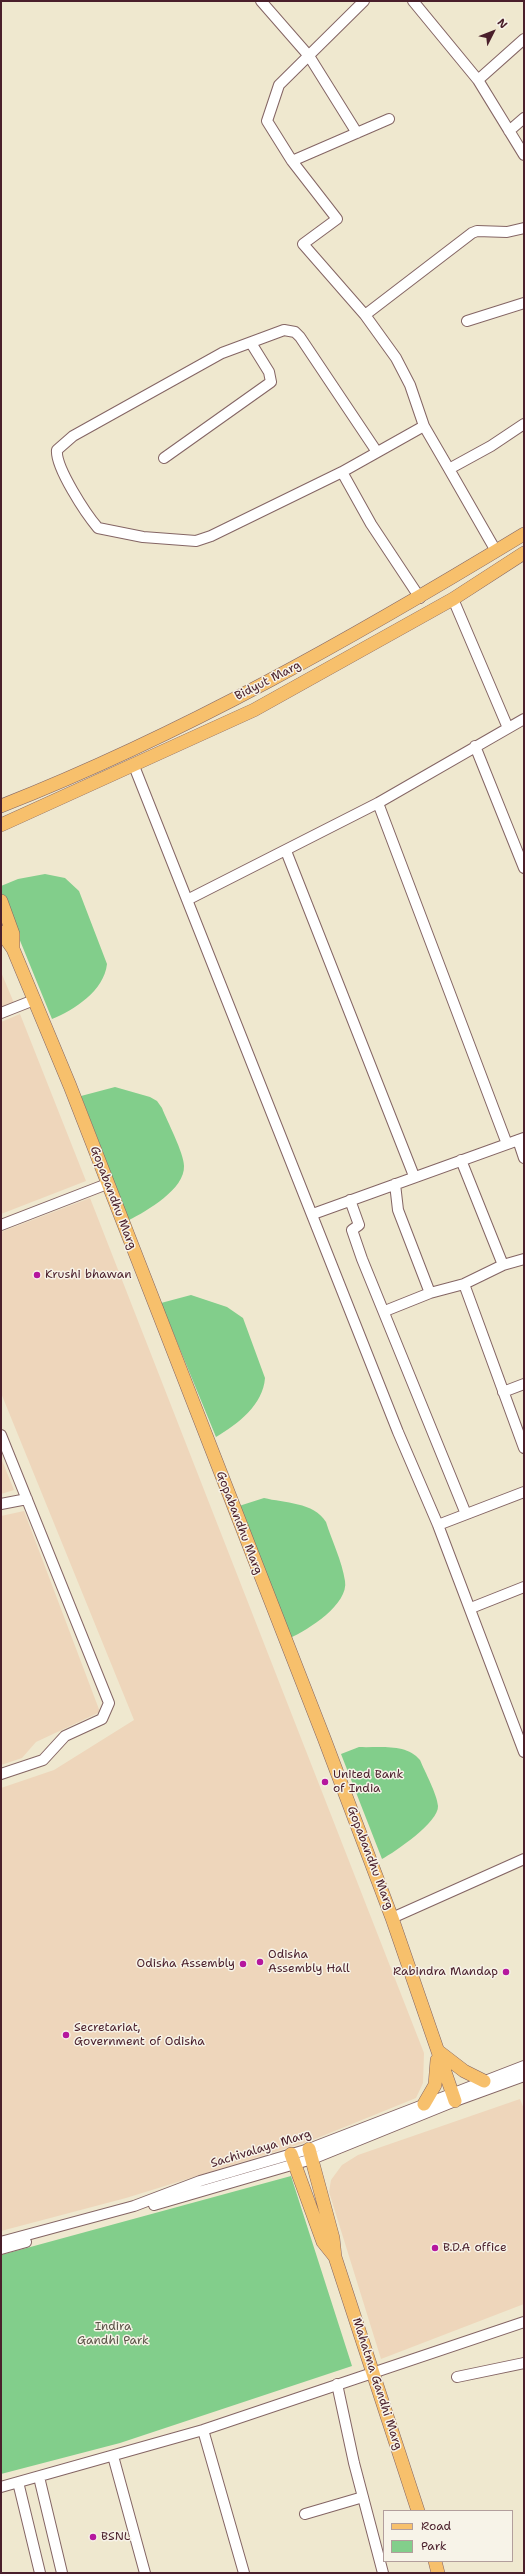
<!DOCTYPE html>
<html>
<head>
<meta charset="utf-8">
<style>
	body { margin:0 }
	#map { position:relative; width:525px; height:2574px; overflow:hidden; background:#efe8cf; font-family:"Shantell Sans",sans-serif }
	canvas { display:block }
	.frame { position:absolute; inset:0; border:2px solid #4a1f2b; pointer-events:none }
	.legend { position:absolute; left:383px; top:2510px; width:130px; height:52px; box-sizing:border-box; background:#f7f3e8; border:1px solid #b29e9c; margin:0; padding:5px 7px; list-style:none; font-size:12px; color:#4a1f2b }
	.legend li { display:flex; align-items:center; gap:8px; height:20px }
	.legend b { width:20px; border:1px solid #b29e9c }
	.north { position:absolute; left:473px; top:12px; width:40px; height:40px; -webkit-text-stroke:3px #f7f3e8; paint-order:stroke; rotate:48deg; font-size:11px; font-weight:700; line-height:16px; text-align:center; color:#4a1f2b }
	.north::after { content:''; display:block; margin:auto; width:14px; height:18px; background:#4a1f2b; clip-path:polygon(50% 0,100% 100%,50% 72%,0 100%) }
</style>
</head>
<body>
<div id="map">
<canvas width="525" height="2574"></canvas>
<div class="frame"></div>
<ul class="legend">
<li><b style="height:5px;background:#f7c06c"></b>Road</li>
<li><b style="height:11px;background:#82ce8b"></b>Park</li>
</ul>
<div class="north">N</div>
</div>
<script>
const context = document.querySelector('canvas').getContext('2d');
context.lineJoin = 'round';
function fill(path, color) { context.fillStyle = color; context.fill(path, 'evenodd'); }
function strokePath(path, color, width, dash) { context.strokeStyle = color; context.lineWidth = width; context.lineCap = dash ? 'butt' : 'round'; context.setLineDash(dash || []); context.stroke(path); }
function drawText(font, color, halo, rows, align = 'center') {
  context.font = font + ' "Shantell Sans",sans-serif'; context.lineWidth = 3; context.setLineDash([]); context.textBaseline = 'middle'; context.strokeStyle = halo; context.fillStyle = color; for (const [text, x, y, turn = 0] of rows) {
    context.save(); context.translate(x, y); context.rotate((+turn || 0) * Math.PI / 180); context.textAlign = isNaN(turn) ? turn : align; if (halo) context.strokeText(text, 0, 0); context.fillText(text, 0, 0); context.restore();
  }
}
const built = new Path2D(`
	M1 972 14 1003 1 1008Z
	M20 1014 86 1181 1 1214V1022Z
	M90 1198 424 2053 423 2083 416 2098 310 2141 126 2198 1 2231V1788L54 1770 134 1720 1 1393V1232Z
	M1 1458 14 1490 1 1494Z
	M24 1511 100 1712 36 1742 22 1758 1 1765V1516Z
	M520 2099 524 2109V2304L381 2359 329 2192 331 2180 342 2165 358 2155Z`);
const green = new Path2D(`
	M45 874 65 878 79 891 107 964C104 991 74 1010 52 1019L1 894V886L18 879Z
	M115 1087 150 1097 157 1101 162 1108C167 1121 184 1153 184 1166 185 1189 147 1211 129 1220L81 1096Z
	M191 1295 227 1307 243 1318 265 1378C263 1405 238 1424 216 1437L161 1303Z
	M264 1498C284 1503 314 1502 326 1522 332 1541 342 1561 345 1581 349 1604 308 1630 290 1638L239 1506Z
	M359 1747C379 1748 406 1743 420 1760 425 1772 437 1794 438 1806 439 1822 395 1852 382 1859L341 1754Z
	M291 2176 352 2366 120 2443 1 2474V2255Z`);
const minor = new Path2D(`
	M261 1 309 56 357 133
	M364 1 279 85 267 121 292 161 337 219 303 244 365 315 396 358 410 385 424 426 449 469
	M413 1 478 80 524 155
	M478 80 524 39
	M509 131 524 118
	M292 161 389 119
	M365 315 472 233 477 231 507 232 524 228
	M467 321 524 303
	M164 458 271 382 269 372 251 343
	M342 472 211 536 196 541 143 537 98 528C86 514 55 467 57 450L73 436 222 353 284 330 295 332 300 337 377 452
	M496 551 449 469 491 446 524 424
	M420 598 371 524 342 472 424 426
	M453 599 508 728
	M475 746 524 868
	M134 766 398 1432 438 1525 524 1752
	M378 803 507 1144
	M286 851 414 1176
	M189 899 378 803 524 719
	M1 1013 34 1000
	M518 1140 524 1158
	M461 1160 503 1265
	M395 1184 398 1210 430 1293
	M350 1200 359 1225 352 1230 362 1259 466 1514
	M313 1214 524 1138
	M1 1225 107 1184
	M464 1284 524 1448
	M385 1311 430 1293 464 1284 503 1265 524 1259
	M503 1392 524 1384
	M1 1435 109 1703 102 1719 65 1736 43 1760 1 1774
	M1 1504 27 1499
	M438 1525 524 1492
	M471 1608 524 1587
	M392 1918 524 1859
	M154 2205 312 2159 455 2101 524 2076
	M1 2242 134 2206 200 2181 309 2149 524 2066
	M1 2249 26 2242
	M457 2377 524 2363
	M337 2384 354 2463 383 2573
	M203 2430 244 2573
	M113 2456 145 2573
	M39 2477 62 2573
	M18 2482 40 2573
	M1 2487 203 2430 524 2322
	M305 2514 363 2497`);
const major = new Path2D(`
	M1 806C184 734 356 636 524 534
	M1 825 254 710 453 599 524 553
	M1 901 13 934V949
	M1 932 13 949 70 1086 324 1738 392 1918 455 2101
	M438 2051 464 2071 484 2081
	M424 2104 435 2085 437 2060
	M309 2149 333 2238 335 2257 418 2511
	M291 2154 323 2242 335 2257
	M435 2561 438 2573`);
const markers = [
	[37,1275,4,"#b5179e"],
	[325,1782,4,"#b5179e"],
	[260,1962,4,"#b5179e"],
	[243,1964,4,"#b5179e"],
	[506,1972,4,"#b5179e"],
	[66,2035,4,"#b5179e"],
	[435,2248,4,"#b5179e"],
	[93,2537,4,"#b5179e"]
];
const streetNames = [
	["Bidyut Marg",268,681,-27],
	["Gopabandhu Marg",113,1198,69],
	["Gopabandhu Marg",239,1523,69],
	["Gopabandhu Marg",370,1858,69],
	["Sachivalaya Marg",261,2149,-17],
	["Mahatma Gandhi Marg",377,2384,72]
];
const poiNames = [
	["Krushi bhawan",45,1275],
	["United Bank",333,1775],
	["of India",333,1789],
	["Odisha",268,1955],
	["Assembly Hall",268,1969],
	["Odisha Assembly",235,1964,"right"],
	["Rabindra Mandap",498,1972,"right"],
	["Secretariat,",74,2028],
	["Government of Odisha",74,2042],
	["B.D.A office",443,2248],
	["BSNL",101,2537]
];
const parkNames = [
	["Indira",113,2327],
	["Gandhi Park",113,2341]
];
fill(built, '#eed6bb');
fill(green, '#82ce8b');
strokePath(minor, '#846564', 12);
strokePath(major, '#846564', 14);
strokePath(minor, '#fff', 10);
strokePath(major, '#f7c06c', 13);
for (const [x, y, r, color] of markers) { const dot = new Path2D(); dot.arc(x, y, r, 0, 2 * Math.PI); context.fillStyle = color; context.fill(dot); strokePath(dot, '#f7f3e8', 1.5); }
drawText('12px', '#4a1f2b', '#f7f3e8', streetNames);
drawText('12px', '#4a1f2b', '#f7f3e8', poiNames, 'left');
drawText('12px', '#5b5448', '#f7f3e8', parkNames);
</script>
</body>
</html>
